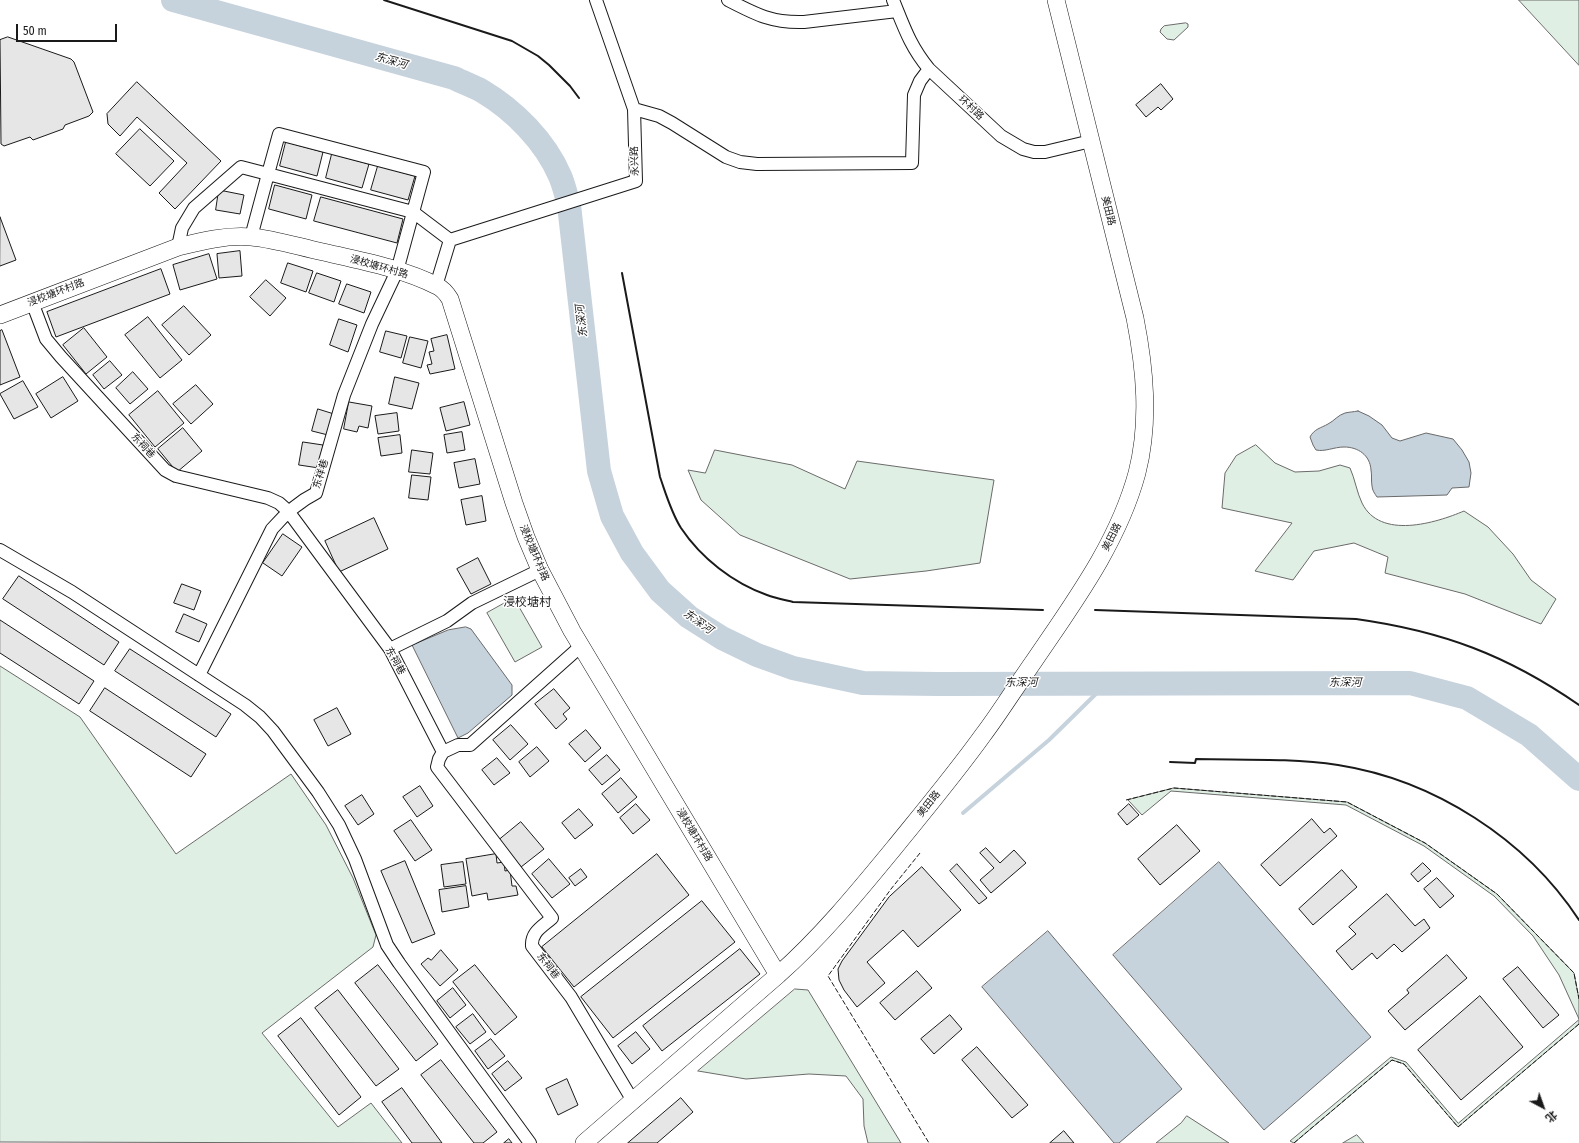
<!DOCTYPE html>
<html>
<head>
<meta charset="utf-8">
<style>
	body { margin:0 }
	#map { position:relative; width:1579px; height:1143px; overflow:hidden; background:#fff; font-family:"Fira Sans Condensed","Noto Sans SC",sans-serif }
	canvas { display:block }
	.north { position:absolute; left:1523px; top:1087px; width:40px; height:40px; -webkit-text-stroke:3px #fff; paint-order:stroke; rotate:139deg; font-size:11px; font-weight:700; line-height:16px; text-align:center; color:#1a1a1a }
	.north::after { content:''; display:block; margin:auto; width:14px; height:18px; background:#1a1a1a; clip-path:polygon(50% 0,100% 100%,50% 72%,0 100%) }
	.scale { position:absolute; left:16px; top:24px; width:101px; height:18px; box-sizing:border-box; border:2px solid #1a1a1a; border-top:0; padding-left:5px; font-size:12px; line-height:14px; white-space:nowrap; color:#1a1a1a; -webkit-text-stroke:3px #fff; paint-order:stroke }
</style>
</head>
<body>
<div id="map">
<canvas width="1579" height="1143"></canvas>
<div class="north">北</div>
<div class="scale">50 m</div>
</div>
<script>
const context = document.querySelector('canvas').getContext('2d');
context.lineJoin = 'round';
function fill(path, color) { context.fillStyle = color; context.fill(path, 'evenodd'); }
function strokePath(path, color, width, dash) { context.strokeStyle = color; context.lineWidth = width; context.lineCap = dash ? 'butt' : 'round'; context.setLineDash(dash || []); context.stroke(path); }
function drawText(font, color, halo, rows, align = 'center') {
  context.font = font + ' "Fira Sans Condensed","Noto Sans SC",sans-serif'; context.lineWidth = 3; context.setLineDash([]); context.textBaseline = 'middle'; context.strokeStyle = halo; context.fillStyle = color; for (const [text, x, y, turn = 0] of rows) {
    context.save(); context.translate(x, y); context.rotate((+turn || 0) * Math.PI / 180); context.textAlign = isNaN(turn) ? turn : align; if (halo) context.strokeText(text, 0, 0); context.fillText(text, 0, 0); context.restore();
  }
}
const green = new Path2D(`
	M1519 0H1579V65Z
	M1186 23 1188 24V27L1174 40 1167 39 1160 32 1161 29 1164 26Z
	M1256 445 1275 463 1295 472 1319 471 1340 465 1350 468C1355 479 1357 493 1362 503 1380 540 1436 523 1464 511L1488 527 1513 554 1531 580 1556 599 1541 624 1465 594 1385 573 1388 557 1354 543 1314 551 1293 580 1255 571 1292 523 1222 508 1225 473 1236 456Z
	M715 450 792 465 845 489 857 461 994 480 980 563 926 571 850 579 740 535 701 500 688 470 705 473Z
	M514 598 542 647 515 662 487 613Z
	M0 666 80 717 176 854 291 774 326 825 353 878 376 935 373 947 262 1033 338 1127 371 1103 402 1143 0 1142Z
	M1174 788 1347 802 1425 843 1497 894 1574 973 1579 999V1019L1559 975 1533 936 1494 896 1424 846 1346 805 1171 791 1142 815 1128 800Z
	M795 989 808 990 901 1143H868L864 1126 863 1099 846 1076 809 1074 746 1079 698 1071Z
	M1579 1020V1024L1458 1127 1404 1064 1392 1060 1294 1143 1290 1141 1391 1057 1406 1062 1458 1123Z
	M1187 1116 1229 1143H1156L1181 1123Z
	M1357 1135 1364 1143H1343Z`);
const water = new Path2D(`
	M1358 411 1369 416 1382 425 1392 438 1400 441 1426 433 1453 439 1462 450 1469 462 1471 473 1469 487 1452 488 1447 495 1377 497C1375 494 1372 490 1372 486 1371 481 1372 475 1371 470 1370 455 1358 447 1344 447 1334 447 1325 452 1316 450L1313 445 1310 437C1314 429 1321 428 1328 424 1334 421 1338 415 1345 413 1349 412 1353 412 1358 411Z
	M466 627 471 629 512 685V695L468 733 458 738 412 645 448 630Z
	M1219 862 1371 1037 1264 1130 1113 955Z
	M1048 931 1182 1089 1119 1143H1114L982 987Z`);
const stream = new Path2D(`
	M963 813 1049 740 1106 684`);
const river = new Path2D(`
	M173 0 454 78C464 83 473 86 482 91 514 110 545 141 560 176 564 185 566 195 569 205L599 471 612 516 632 553 660 591 689 617 722 638 757 655 793 668 863 683 938 684 1410 683 1467 698 1529 735 1579 779`);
const building = new Path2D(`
	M8 37 71 59 74 62 93 112 89 116 65 125 63 129 33 140 30 137 4 146 1 144 0 40Z
	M137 82 221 161 175 209 159 193 187 163 137 117 120 136 108 124 107 114Z
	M1161 84 1173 99 1161 110 1158 107 1146 117 1136 105Z
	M140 129 174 161 150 186 116 154Z
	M286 142 323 152 317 176 280 166Z
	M332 154 369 164 362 188 326 178Z
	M378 166 415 176 408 200 371 190Z
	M275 185 312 195 306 219 269 209Z
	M219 190 244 195 240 214 216 210Z
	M321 197 403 219 397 243 314 221Z
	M0 217 16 260 0 266Z
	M240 251 242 276 219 278 217 254Z
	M209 254 217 279 180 290 173 265Z
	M288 263 313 271 306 292 281 283Z
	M161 269 170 294 56 337 47 312Z
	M317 273 341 281 334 302 309 293Z
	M266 280 286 298 270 316 250 297Z
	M347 284 371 292 364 313 339 304Z
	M184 306 211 335 189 355 162 325Z
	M148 317 182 360 160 378 125 335Z
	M339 319 357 325 348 352 330 345Z
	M84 328 107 357 86 374 63 345Z
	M2 330 20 377 0 385V331Z
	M386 331 407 336 401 358 380 352Z
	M447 335 455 369 430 374 427 365 432 364 429 352 434 351 431 339Z
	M410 337 428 341 421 368 403 363Z
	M110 361 122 375 104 389 93 375Z
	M133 372 148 389 130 404 116 388Z
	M63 377 78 401 51 418 36 394Z
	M395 377 419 383 412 409 389 404Z
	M23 381 38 407 14 419 0 394Z
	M196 385 213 404 191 424 173 404Z
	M158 391 184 423 155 447 129 415Z
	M349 402 372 406 368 428 359 426 357 432 344 429Z
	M464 402 470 425 446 431 440 408Z
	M318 409 334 414 328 435 312 431Z
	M397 413 399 431 378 434 375 416Z
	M183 428 202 451 177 472 158 449Z
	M462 432 465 450 447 453 444 435Z
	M400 435 402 453 381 456 378 438Z
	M303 442 323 445 319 468 299 465Z
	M412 450 433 453 430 474 409 472Z
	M475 459 480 484 459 488 454 463Z
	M412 475 431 477 428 500 409 498Z
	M482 496 486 521 466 525 461 500Z
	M374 518 388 549 339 572 325 541Z
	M283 534 302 547 282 576 263 563Z
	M478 558 491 584 471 594 457 569Z
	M19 576 119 642 104 665 3 599Z
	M182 584 201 591 194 610 174 603Z
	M184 614 207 624 199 642 176 632Z
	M0 620 94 681 79 704 0 653Z
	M130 649 231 714 216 737 115 671Z
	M105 688 206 754 191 777 90 711Z
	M554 689 570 708 563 714 567 719 556 729 535 704Z
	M337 708 351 734 328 746 314 720Z
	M511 725 528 744 510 760 493 740Z
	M586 730 601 748 585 762 569 744Z
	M537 747 549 761 530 777 519 762Z
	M607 755 620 770 602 785 589 770Z
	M497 758 510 773 494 785 482 770Z
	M621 778 637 797 618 813 602 794Z
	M420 786 433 806 417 817 403 797Z
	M362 795 374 814 358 825 345 806Z
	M636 804 650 820 633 834 620 818Z
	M1129 804 1139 815 1127 825 1118 814Z
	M579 809 593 825 575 839 562 823Z
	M1312 819 1324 833 1330 828 1337 836 1280 886 1261 865Z
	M411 820 432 850 415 861 394 831Z
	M521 822 544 849 521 867 499 840Z
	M1177 825 1200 851 1160 885 1138 859Z
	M986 848 1000 863 1014 850 1026 863 991 893 980 880 994 868 980 853Z
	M496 854 497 863 504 862 505 871 510 870 512 886H516L518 895 488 900 487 893 472 896 466 859Z
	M657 854 689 895 574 987 542 947Z
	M549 859 570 884 552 898 532 874Z
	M405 861 435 934 412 943 381 871Z
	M463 862 466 884 444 887 441 865Z
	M1423 863 1431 871 1418 882 1411 874Z
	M957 864 987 898 979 904 950 871Z
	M922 867 961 910 918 947 903 930 867 962 885 983 857 1007 844 990 839 980 838 969 842 961 889 897Z
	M581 869 587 877 575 886 569 878Z
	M1342 870 1357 887 1313 925 1299 909Z
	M1437 878 1454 896 1440 908 1424 889Z
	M466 886 469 907 442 912 439 890Z
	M1387 894 1415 926 1424 919 1430 928 1402 952 1394 944 1377 959 1372 953 1352 970 1336 951 1356 934 1349 927Z
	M702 901 735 942 613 1038 581 997Z
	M740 949 760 974 662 1051 643 1026Z
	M441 950 458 970 440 986 421 964 428 958 431 960Z
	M1447 955 1467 978 1405 1030 1388 1011 1409 993 1407 990Z
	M378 965 438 1044 416 1061 355 983Z
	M475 965 517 1017 495 1035 453 982Z
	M1518 967 1559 1015 1543 1028 1503 979Z
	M917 971 932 988 895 1020 880 1003Z
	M453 988 466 1005 450 1018 437 1001Z
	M338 990 399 1069 376 1086 315 1008Z
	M1480 996 1523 1047 1461 1100 1418 1050Z
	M473 1014 486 1032 470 1044 456 1027Z
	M950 1015 962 1029 934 1054 921 1039Z
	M301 1018 361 1097 339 1115 278 1036Z
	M636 1032 650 1049 632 1064 618 1046Z
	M491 1039 505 1056 488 1069 475 1051Z
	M977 1047 1028 1105 1012 1118 962 1060Z
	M441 1060 497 1132 483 1143H474L421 1075Z
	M508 1061 522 1078 505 1091 492 1074Z
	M567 1079 578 1105 558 1115 546 1089Z
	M402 1088 442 1143H412L382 1102Z
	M681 1098 693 1112 657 1143H628Z
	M1064 1131 1074 1143H1050Z
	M509 1139 512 1143H504Z`);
const street = new Path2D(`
	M728 0C757 15 772 23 804 22L897 11
	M893 0C904 27 910 46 929 69L1001 136 1023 149 1034 152H1045L1091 141
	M634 109 659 116 672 123 726 157 740 162 757 164 912 163 914 95 920 81 929 69
	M251 237 268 174 413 212 450 240 436 286
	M450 240 636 181 634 109 596 0
	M178 247 182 228 194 208 241 167 268 174 279 134 424 172 397 271 372 324 344 395 316 493C298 502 285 514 272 529L199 675
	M32 302 46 339 61 357 165 470 176 476 268 498 279 503 288 511 390 649 443 752 439 759 437 767 552 918C542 927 531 932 532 946L571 997 633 1101
	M0 550 72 592 245 705 260 717 273 731 318 792 339 825 355 859 387 945 399 963 530 1143
	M390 649 447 621 472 603 540 570
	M443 752 458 745H470L581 646`);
const secondary = new Path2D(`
	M0 315 178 247C202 241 226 235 251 237 275 239 299 247 323 252 358 260 405 269 437 286 443 289 447 294 450 299L514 503 526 537 540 570 572 631 778 975 584 1143
	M778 975C821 937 857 893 894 848 924 811 955 774 983 735 1001 711 1017 685 1034 661 1074 602 1118 543 1137 473 1150 422 1145 369 1135 318L1056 0`);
const fence = new Path2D(`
	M1126 800 1174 788 1347 802 1425 843 1497 894 1574 973 1579 999
	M920 853 891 889 828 976 929 1143
	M1294 1143 1392 1060 1404 1064 1458 1127 1579 1024`);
const wall = new Path2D(`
	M384 0 512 41 538 56 549 65 570 86 579 98
	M622 273 660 477C666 494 671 512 681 528 701 558 733 583 767 595 775 598 785 600 793 602L1043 610
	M1095 610 1356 619C1442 631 1507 655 1579 705
	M1170 762 1195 763 1196 759C1243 760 1291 758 1338 765 1434 780 1526 839 1579 920`);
const streetNames = [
	["环村路",971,108,43],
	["永兴路",635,161,-92],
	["美田路",1108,211,76],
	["浸校塘环村路",379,267,16],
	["浸校塘环村路",56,293,-21],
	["东祠巷",143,446,47],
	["东祥巷",321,474,-73],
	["美田路",1112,537,-63],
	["浸校塘环村路",534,553,67],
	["东祠巷",395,661,61],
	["美田路",929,804,-51],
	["浸校塘环村路",694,835,59],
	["东祠巷",548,966,52]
];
const waterNames = [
	["东深河",391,61,16],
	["东深河",582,321,-97],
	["东深河",698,622,35],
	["东深河",1021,683],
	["东深河",1345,683]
];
const quarterNames = [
	["浸校塘村",527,603]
];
fill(green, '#e0efe3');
strokePath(green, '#6a6a6a', 1);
fill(water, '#c6d2dc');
strokePath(water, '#6a6a6a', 1);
strokePath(stream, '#c6d2dc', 4);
strokePath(river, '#c6d2dc', 24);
fill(building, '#e6e6e6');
strokePath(building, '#1a1a1a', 1);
strokePath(street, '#1a1a1a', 14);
strokePath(secondary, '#1a1a1a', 18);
strokePath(street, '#fff', 12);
strokePath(secondary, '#fff', 17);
strokePath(fence, '#1a1a1a', 1, [5, 2]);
strokePath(wall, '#1a1a1a', 2);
drawText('10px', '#1a1a1a', '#fff', streetNames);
drawText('italic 11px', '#1a1a1a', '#fff', waterNames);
drawText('12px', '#1a1a1a', '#fff', quarterNames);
</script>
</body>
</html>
